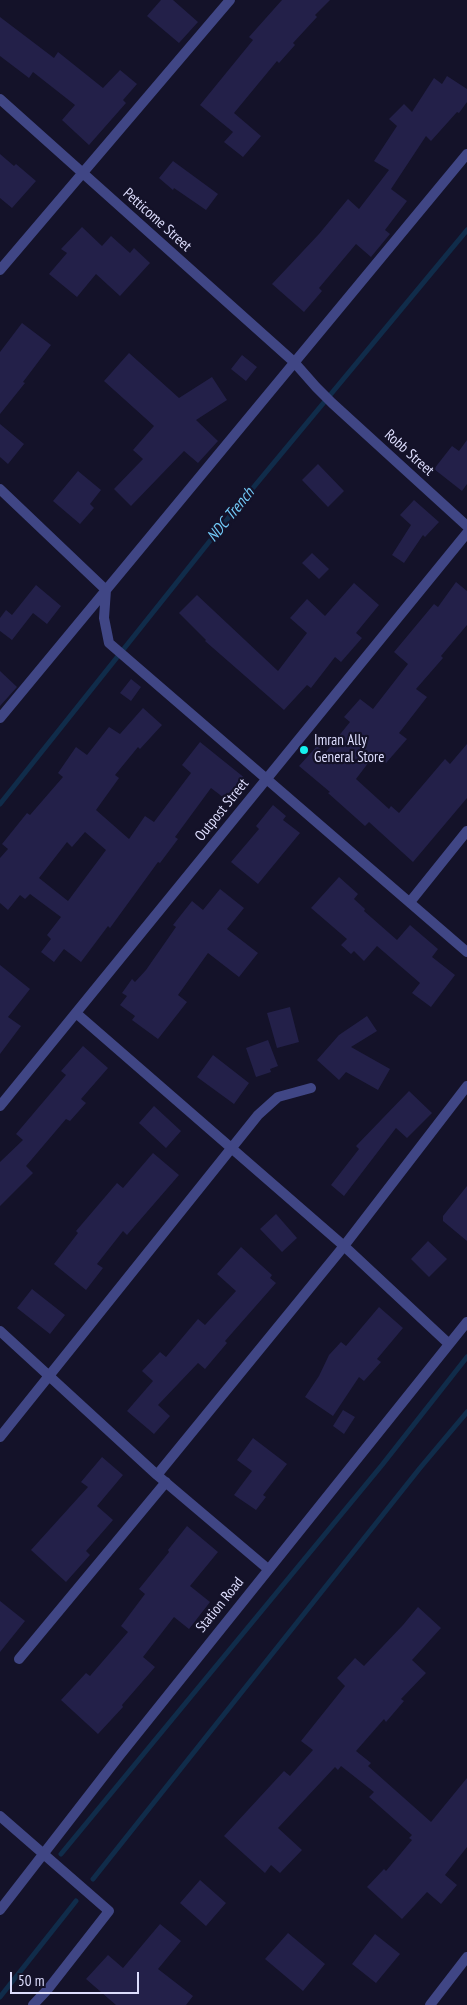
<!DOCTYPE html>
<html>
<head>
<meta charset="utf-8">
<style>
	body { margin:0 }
	#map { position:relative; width:467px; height:2005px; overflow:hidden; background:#141229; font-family:"PT Sans Narrow",sans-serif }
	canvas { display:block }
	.scale { position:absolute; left:10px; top:1972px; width:129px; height:22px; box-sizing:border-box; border:2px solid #ddddfd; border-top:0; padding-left:6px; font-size:15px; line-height:18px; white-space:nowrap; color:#ddddfd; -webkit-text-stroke:4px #141229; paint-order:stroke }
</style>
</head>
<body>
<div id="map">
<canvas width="467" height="2005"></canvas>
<div class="scale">50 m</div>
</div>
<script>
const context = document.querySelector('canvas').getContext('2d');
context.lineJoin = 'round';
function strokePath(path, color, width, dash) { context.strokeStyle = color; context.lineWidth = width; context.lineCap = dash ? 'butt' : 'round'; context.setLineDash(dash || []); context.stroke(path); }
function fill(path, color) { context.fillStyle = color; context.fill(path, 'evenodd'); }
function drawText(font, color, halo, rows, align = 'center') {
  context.font = font + ' "PT Sans Narrow",sans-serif'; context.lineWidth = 4.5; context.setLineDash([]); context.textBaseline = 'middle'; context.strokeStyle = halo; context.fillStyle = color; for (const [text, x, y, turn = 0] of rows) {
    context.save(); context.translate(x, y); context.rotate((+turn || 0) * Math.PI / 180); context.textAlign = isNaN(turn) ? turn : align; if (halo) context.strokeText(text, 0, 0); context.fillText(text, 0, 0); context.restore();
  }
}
const stream = new Path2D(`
	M0 804 233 512 467 230
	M61 1854 382 1465 467 1357
	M93 1879 420 1468 467 1412
	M0 1997 76 1901`);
const building = new Path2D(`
	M161 0H173L198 22 179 43 147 16Z
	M282 0H330L315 15 317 17 293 43 295 45 279 63 277 61 234 113 261 136 243 157 224 142 233 132 200 105 253 40 249 37Z
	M0 17 54 58 58 52 103 88 120 70 137 84 123 100 126 103 89 145 62 120 75 105 33 72 29 78 0 56Z
	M447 76 467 89V102L459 113 457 112 431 141 426 136 391 189 407 201 385 230 390 234 371 257 356 244 319 288 322 291 304 312 272 284 319 234 348 199 359 209 389 170 374 161 397 126 389 119 404 104 412 112 434 78 442 84Z
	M0 154 14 166 16 164 36 181 12 208 0 198Z
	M173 161 218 194 206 210 174 188 173 190 159 178Z
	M82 227 102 246 111 236 130 253 134 248 150 263 120 296 96 274 77 297 49 274 67 253 61 249Z
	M22 323 51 345 23 382 25 383 0 414V352Z
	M129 353 179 398 212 377 227 400 196 420 218 441 198 463 184 451 131 506 114 489 143 459 133 450 154 426 104 381Z
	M242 355 257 367 246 381 231 369Z
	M0 424 24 444 8 464 0 457Z
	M467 440V484L462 491 434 469 452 446 459 451Z
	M318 464 344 491 328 507 302 480Z
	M78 471 101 490 90 504 94 508 80 524 53 501Z
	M414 500 439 522 425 537 423 535 404 563 392 555 411 525 400 515Z
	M312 553 329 569 319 579 302 563Z
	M456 582 467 591V625L441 656 443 658 416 689 427 697 399 733 407 739 386 763 375 754 356 779 389 809 391 806 399 813 445 759 450 764 467 744V798L413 862 369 822 365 826 328 793 330 792 299 766 317 746 325 753 350 722 344 717 360 699 373 709 408 664 394 652 434 604 438 607Z
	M354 583 379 605 356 633 362 638 341 662 335 657 311 688 307 685 284 710 205 641 206 640 179 613 197 595 278 671 307 633 290 618 307 599 325 616Z
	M36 585 61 606 47 624 33 613 12 640 0 631V618L6 610 12 615Z
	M0 671 17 687 0 706Z
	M131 679 141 687 131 701 120 693Z
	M143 708 162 725 140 749 138 747 115 775 119 778 96 810 129 839 145 816 154 822 191 773 182 765 200 742 246 779 228 801 211 788 175 837 178 839 160 863 158 862 110 928 108 926 81 962 64 949 54 962 41 952 51 939 47 935 61 917 30 894 25 899 20 895 8 910 0 903V858L8 849 2 844 27 813 30 815 63 777 58 773 76 747 87 755 109 727 120 734ZM85 832 106 850 68 901 39 878 67 842 72 847Z
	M273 805 286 816 283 820 300 833 258 884 231 862 259 829 256 826Z
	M339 877 358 894 354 899 365 909 364 911 397 940 410 925 438 949 432 957 455 975 431 1007 412 993 420 983 377 946 364 961 354 951 351 954 341 945 347 939 311 908Z
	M220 889 244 908 227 929 258 953 239 977 208 953 178 995 187 1002 158 1039 132 1020 135 1016 120 1005 127 996 122 993 132 979 135 982 146 970 176 927 173 925 192 901 203 910Z
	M0 965 30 989 8 1017 21 1026 0 1054Z
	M290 1007 299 1042 277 1048 267 1013Z
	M367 1016 377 1031 351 1047 390 1069 378 1090 346 1072 339 1080 317 1060 339 1035Z
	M268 1040 278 1066 270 1069 271 1072 256 1077 246 1048Z
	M83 1046 108 1068 81 1099 86 1103 70 1121 66 1119 26 1166 33 1173 0 1206V1162L23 1140 16 1134 66 1075 61 1071Z
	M213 1055 249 1083 234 1104 197 1077Z
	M409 1091 432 1113 407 1138 396 1128 344 1196 331 1185 359 1149 356 1146Z
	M154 1106 181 1131 166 1148 139 1123Z
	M153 1153 179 1175 127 1235 123 1231 97 1264 103 1268 86 1290 54 1264 78 1233 76 1231 117 1183 123 1188Z
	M467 1186V1241L443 1221V1216Z
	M276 1214 297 1238 282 1252 260 1229Z
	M428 1241 447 1259 429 1277 411 1259Z
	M241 1247 272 1275 270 1278 276 1283 225 1341 227 1343 205 1369 198 1363 158 1405 170 1416 154 1434 127 1411 153 1381 142 1371 160 1352 166 1357 198 1319 205 1325 236 1291 217 1274Z
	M32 1289 65 1315 50 1334 17 1308Z
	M379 1307 403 1328 377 1359 381 1362 364 1381 359 1377 333 1416 305 1397 319 1376 329 1355 341 1342 346 1346Z
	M343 1410 355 1417 344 1434 333 1426Z
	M253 1438 287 1464 263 1495 266 1497 256 1510 234 1495 252 1471 237 1460Z
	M102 1457 123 1475 97 1506 113 1520 86 1551 90 1555 66 1582 31 1550 88 1487 81 1482Z
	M187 1526 218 1552 190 1586 210 1602 189 1629 174 1617 143 1657 155 1667 122 1705 123 1707 98 1734 61 1700 86 1673 90 1676 128 1632 121 1626 145 1594 139 1589 169 1552 168 1550Z
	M0 1601 25 1621 0 1652Z
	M418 1607 441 1628 412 1660 426 1673 401 1699 404 1701 386 1722 384 1719 356 1751 371 1763 368 1766 431 1822 467 1778V1847L445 1875 457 1885 441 1904 427 1892 402 1919 367 1887 384 1869 386 1871 412 1840 409 1838 412 1835 369 1797 374 1792 341 1766 338 1770 335 1767 278 1828 302 1850 280 1873 271 1865 265 1873 224 1836 284 1771 290 1776 313 1750 301 1741 345 1686 337 1678 355 1658 364 1666 403 1625Z
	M200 1880 226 1903 206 1926 180 1903Z
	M160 1924 181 1941 158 1969 193 1996 186 2005H116L86 1979 108 1955 123 1968Z
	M288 1933 325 1964 303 1991 265 1959Z
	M375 1934 400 1954 376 1983 352 1964Z`);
const street = new Path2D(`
	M0 99 294 362 316 387 332 403 467 526
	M0 270 230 0
	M0 489 106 590 104 618 109 643 467 952
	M0 718 467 154
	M410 902 467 831
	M76 1013 344 1246 449 1344
	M0 1106 467 533
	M0 1331 157 1475 268 1569
	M0 1437 258 1115 278 1097 311 1088
	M157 1475 344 1246 467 1086
	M19 1659 166 1482
	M0 1816 109 1911 48 1989 33 2005
	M0 1910 120 1755 467 1322
	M430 2005 467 1957`);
const markers = [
	[304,750,5,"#15f1ee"]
];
const streetNames = [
	["Petticome Street",157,220,42],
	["Robb Street",409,453,42],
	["Outpost Street",222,810,-51],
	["Station Road",220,1605,-51]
];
const poiNames = [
	["Imran Ally",314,741],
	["General Store",314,758]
];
const waterNames = [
	["NDC Trench",231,515,-51]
];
strokePath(stream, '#102c4a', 5);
fill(building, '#232049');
strokePath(street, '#404685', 10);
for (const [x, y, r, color] of markers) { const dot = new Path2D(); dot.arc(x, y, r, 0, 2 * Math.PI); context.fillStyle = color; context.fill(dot); strokePath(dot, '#141229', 2); }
drawText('15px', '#ddddfd', '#141229', streetNames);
drawText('15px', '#ddddfd', '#141229', poiNames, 'left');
drawText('italic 16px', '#71c8f6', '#141229', waterNames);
</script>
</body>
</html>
